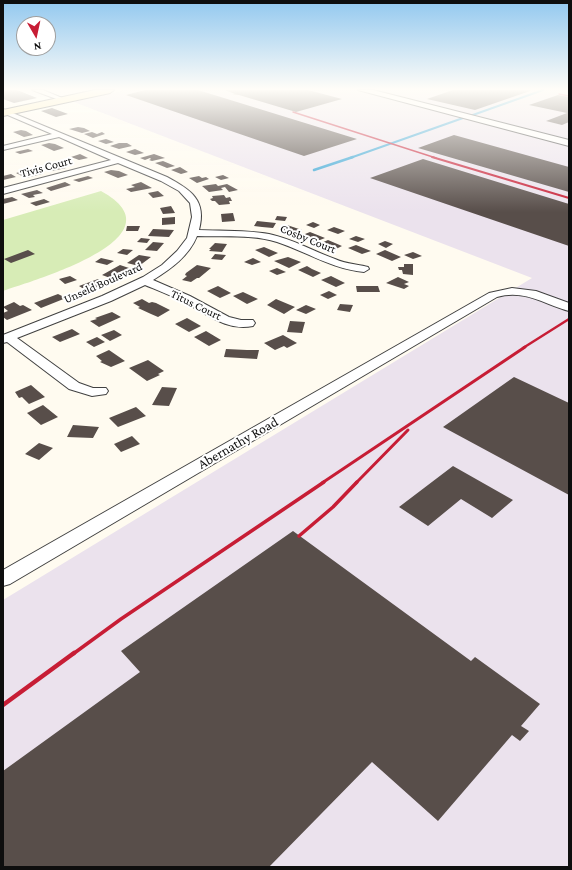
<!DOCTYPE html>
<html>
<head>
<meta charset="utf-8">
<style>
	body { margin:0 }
	#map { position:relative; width:572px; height:870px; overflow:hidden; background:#fffbf0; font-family:"Crimson Pro",serif }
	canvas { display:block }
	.frame { position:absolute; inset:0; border:4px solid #0e0e0e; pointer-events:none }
	.north { position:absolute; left:16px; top:16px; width:40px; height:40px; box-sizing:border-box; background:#fff; border:1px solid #9f9f9f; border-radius:50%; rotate:171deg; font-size:11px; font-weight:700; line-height:16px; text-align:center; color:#0e0e0e }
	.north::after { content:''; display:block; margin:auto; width:14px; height:18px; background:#c71d35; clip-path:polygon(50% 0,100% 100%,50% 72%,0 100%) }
</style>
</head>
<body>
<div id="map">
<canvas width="572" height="870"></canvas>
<div class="frame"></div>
<div class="north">N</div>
</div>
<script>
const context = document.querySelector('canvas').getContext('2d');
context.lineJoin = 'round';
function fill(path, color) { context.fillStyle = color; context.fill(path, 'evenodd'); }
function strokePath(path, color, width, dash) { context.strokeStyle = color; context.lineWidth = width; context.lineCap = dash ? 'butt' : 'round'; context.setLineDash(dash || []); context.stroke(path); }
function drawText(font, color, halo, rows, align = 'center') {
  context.font = font + ' "Crimson Pro",serif'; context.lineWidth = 4; context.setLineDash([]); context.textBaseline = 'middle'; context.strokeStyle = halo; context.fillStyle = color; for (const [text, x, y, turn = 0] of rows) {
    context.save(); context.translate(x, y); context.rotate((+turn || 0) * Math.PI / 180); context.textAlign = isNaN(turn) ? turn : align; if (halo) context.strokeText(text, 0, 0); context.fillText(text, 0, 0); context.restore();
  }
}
const industrial = new Path2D(`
	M126 90H569V867H3V600L532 278 74 102Z`);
const green = new Path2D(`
	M101 191C185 237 35 280 3 291V220Z`);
const streamFar1 = new Path2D(`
	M470 116 543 90
	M350 158 463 118`);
const stream = new Path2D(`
	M314 170 353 157`);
const building = new Path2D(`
	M3 90H17L37 98 14 103 3 99Z
	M145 90H198L357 139 304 156 126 95Z
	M225 90H308L342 99 296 112 239 95 232 94H235Z
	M453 90H530V91L475 110 427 99Z
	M558 95 569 97V122L562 125 546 121 567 113 529 105Z
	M52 108 68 114 56 117 41 111Z
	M78 127 84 128 90 131 82 133 69 129Z
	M21 130 26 131 33 135 24 137 13 132Z
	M92 132 97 134 102 132 105 134 93 138 84 134Z
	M454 135 569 167V192L418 148Z
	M106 139 114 142 106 144 98 141Z
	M49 143 55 144 64 148 54 151 41 145Z
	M119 143H127L132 146 119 149 110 146Z
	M28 149 33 151 20 154 15 152Z
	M135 149 144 153 135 155 126 152Z
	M80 154 88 158 79 160 71 157Z
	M154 154 165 158 152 161 149 160 151 159 150 158 145 160 140 158Z
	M423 159 569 204V246L370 178Z
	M163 161 175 166 167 168 155 163Z
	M60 165 66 168 52 171 47 168Z
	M180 167 188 172 181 174 171 170Z
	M27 170 32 173 37 171 42 174 26 178 16 173Z
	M111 170 119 171 128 175 118 178 104 172Z
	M11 174 16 177 3 180V176Z
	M223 175 229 178 221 180 215 177Z
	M88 176 93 178 79 182 73 180Z
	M199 176 202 178 206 177 209 179 197 183 189 178Z
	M65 182 71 185 51 191 46 188Z
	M141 182 152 188 131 192 126 189 135 187 131 185Z
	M216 184 218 186 227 184 238 190 229 192 225 187 221 188 223 190 209 192 202 186Z
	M37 190 43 193 33 195 35 197 29 198 21 194Z
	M158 191 164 196 153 198 148 193Z
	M224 195 226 198 230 197 232 201H229L230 204 219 205 215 201H212L210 199 213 198 212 196Z
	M12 197 18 200 3 204V199Z
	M44 199 50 202 36 206 30 203Z
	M171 206 175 213 163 214 160 208Z
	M233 213 235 221 222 222 221 214Z
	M277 216 287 217 285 221 275 220Z
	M175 217V224L162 225V218Z
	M257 221 276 223 273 228 262 227 254 226Z
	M313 222 320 225 314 228 306 225Z
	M287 225 302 230 294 234 280 229Z
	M127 226H140L138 231H126Z
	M334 227 345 231 338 234 327 230Z
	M153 229 174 230 169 237 148 236Z
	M310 232 325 238 315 242 300 236Z
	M356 236 365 239 358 242 349 239Z
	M141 238 150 239 147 243 137 242Z
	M328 240 342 246 334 250 319 244Z
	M385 241 393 244 386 248 378 244Z
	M153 242 164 243 157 251 145 250Z
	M215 243 227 244 222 252 209 251 211 249H209Z
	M356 245 371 251 362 254 348 248Z
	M264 247 278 253 269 257 255 250Z
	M123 249 133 250 127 255 117 253Z
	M28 250 35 254 11 263 4 259Z
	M385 250 401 257 392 261 376 254Z
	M413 252 422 256 413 259 404 255Z
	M215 254 226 255 222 260 211 259Z
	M139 255 151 257 139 266 127 263Z
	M288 257 301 262 289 268 274 261Z
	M101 258 114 261 107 265 95 262Z
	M253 258 261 262 252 265 244 262Z
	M404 264H413V275L403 274 402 270H399L398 267H404Z
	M120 265 132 269 113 279 102 275Z
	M197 265 211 268 199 278H197L191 282 182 280 187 276 185 275 186 273Z
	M307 266 312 269 321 273 313 277 298 270Z
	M277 268 286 272 277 275 269 271Z
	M70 276 77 280 65 284 59 279Z
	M331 276 345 283 336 287 321 280Z
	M398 277 409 282 404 284 409 286 404 289 386 283Z
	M98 279 106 284 87 291 79 286Z
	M218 286 231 293 220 298 207 291Z
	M356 286H378L380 292H357Z
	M329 291 337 295 328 299 320 295Z
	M243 292 258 299 247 304 233 296Z
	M58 294 66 298 41 308 34 303Z
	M142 299 149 303 152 302 156 303 170 310 158 317 151 314 138 308 140 307 133 303Z
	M276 299 295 307 284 314 267 305Z
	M14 302 20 306 23 305 32 310 7 320 3 317V313L8 311 3 307Z
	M340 304 353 305 350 312 337 310Z
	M306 305 316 309 306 314 296 310Z
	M112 312 121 317 99 327 90 321 97 319 95 318Z
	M187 318 201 326 189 332 175 324Z
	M290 321 305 322 302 333 287 332Z
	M72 329 80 334 60 342 52 337Z
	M114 330 122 335 110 341 101 335Z
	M206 331 221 340 209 346 194 337Z
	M283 335 297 343 287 348 284 346 275 350 264 343Z
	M97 337 105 342 94 347 86 342Z
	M226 349 247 350H259L257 359 224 357Z
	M109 350 125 361 111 367 100 362 102 361 96 356Z
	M148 360 164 371 158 374 160 375 147 381 129 368Z
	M514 377 569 403V495L443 427Z
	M31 385 45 397 29 404 22 397 19 398 15 392Z
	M162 387 177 388 169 406 152 405Z
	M43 405 58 417 41 425 27 413Z
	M136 407 146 416 118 427 109 418Z
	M73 425 99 427 93 438 67 437Z
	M132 436 140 444 121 452 114 444Z
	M39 443 53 448 39 460 25 454Z
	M453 466 513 500 492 518 461 499 428 526 399 507Z
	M293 531 471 661 475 657 540 704 521 726 529 731 520 741 512 735 438 821 372 762 269 867H3V771L140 672 121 651Z`);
const minor = new Path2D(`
	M32 90H43L67 100 62 101Z
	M3 109 167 177C191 190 207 200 199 230 222 231 246 230 269 234 293 239 313 251 335 259 346 264 357 264 368 267L369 269 364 272C332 269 307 252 277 242 252 234 224 237 197 236 189 256 171 269 153 280L190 296 229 317 241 320H253L255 323 253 326C226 332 205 312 182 301 170 295 157 290 145 285L111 301 17 338 79 383 93 388H106L108 391 106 394 92 396 69 389 7 342 3 343V335L102 296 143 277 162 265 177 251 187 238 192 217 190 203 179 191 161 181 118 163 3 194V188L111 160 59 137 3 150V146L52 134 3 113Z
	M512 288 536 291 569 303V311C544 304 524 289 497 297L10 584 3 586V570L489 293Z`);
const tertiary = new Path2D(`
	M358 90H373L569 140V146Z`);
const secondary = new Path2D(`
	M95 90H114L110 93 3 116V110Z`);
const railFar5 = new Path2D(`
	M559 94 569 96
	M293 112 436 158`);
const railFar4 = new Path2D(`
	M432 157 569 198`);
const railFar3 = new Path2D(`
	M523 348 569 319`);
const railFar2 = new Path2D(`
	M322 483 525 347
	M356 483 408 430`);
const railFar1 = new Path2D(`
	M299 536 333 507 357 482
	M73 654 121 619 324 482`);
const rail = new Path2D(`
	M3 705 74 653`);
const farStreetnames = [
	["Tivis Court",46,167,-15],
	["Cosby Court",308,239,22],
	["Unseld Boulevard",103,283,-24],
	["Titus Court",196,305,26]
];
const streetNames = [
	["Abernathy Road",238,443,-30]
];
fill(industrial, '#ebe2ed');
fill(green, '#d7ecb6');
strokePath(streamFar1, '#33a3d5', 2);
strokePath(stream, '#33a3d5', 2.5);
fill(building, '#584e4a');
strokePath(minor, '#414141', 2);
strokePath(tertiary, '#414141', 2);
strokePath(secondary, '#303030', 2);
fill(minor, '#fff');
fill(tertiary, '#fff');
fill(secondary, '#ffeeab');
strokePath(railFar5, '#c71d35', 1.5);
strokePath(railFar4, '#c71d35', 2);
strokePath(railFar3, '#c71d35', 2.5);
strokePath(railFar2, '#c71d35', 3);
strokePath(railFar1, '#c71d35', 3.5);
strokePath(rail, '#c71d35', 4.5);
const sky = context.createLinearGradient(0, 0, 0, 212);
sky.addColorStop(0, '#92c8ef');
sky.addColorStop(0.42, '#fffdf8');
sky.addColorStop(1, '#fffdf800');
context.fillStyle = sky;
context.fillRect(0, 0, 572, 212);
drawText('12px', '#0e0e0e', '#fff', farStreetnames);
drawText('14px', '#0e0e0e', '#fff', streetNames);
</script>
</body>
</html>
